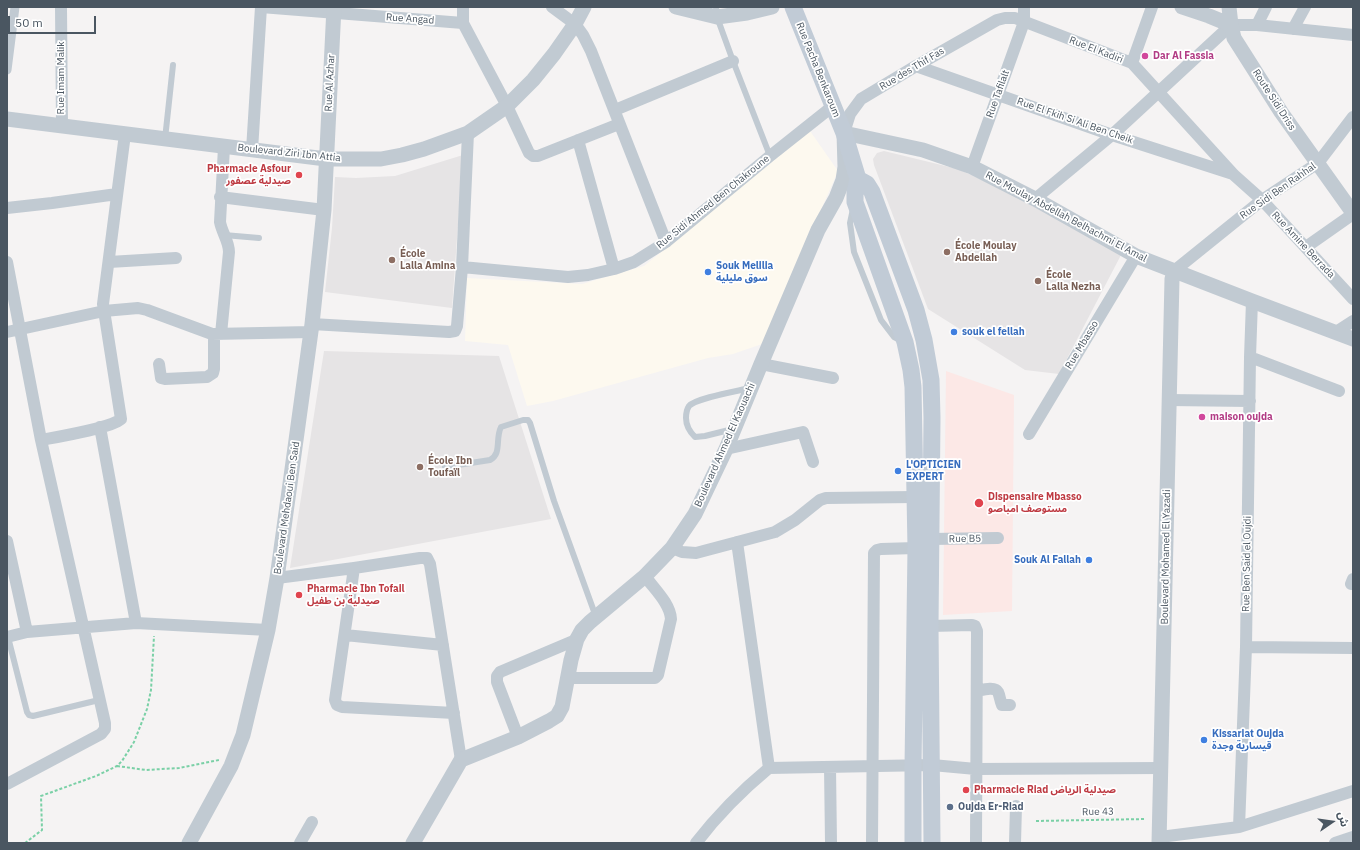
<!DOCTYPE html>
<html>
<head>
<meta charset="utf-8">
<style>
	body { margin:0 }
	#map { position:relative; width:1360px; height:850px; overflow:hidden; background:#f5f3f3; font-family:"IBM Plex Sans","Noto Sans Arabic",sans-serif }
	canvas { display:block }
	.frame { position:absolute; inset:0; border:8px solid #4a5661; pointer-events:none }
	.north { position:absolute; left:1312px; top:802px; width:40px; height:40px; -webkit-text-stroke:3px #fff; paint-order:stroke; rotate:77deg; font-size:11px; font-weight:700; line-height:16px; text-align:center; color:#4a5661 }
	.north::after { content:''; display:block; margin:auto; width:14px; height:18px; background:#4a5661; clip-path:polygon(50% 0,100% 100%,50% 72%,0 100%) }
	.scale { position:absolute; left:8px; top:16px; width:88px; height:18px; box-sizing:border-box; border:2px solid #4a5661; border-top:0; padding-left:5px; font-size:12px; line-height:14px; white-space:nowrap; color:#4a5661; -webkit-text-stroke:3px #fff; paint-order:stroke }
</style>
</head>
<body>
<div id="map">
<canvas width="1360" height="850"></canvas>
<div class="frame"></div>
<div class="north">ش</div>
<div class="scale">50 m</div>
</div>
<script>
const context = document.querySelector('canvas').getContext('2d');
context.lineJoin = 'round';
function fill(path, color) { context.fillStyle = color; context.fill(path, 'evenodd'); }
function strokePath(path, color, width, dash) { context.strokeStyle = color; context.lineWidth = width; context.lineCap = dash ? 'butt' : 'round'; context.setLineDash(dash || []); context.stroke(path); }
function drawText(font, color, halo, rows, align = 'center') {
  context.font = font + ' "IBM Plex Sans","Noto Sans Arabic",sans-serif'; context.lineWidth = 3.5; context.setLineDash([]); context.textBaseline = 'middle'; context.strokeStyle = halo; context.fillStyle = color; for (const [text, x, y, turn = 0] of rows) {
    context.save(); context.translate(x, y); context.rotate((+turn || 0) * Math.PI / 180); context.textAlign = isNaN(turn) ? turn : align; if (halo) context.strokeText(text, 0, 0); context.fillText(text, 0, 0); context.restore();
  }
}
const commercial = new Path2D(`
	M810 131 838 171 762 344 733 354 708 358 553 401 527 406 508 345 465 341 467 278 582 284 644 266Z`);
const education = new Path2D(`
	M884 151 958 169 1019 197 1121 255 1059 374 1025 370 928 309 874 165 873 159 877 153Z
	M463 155 452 308 325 292 332 228 335 177 356 178 395 176Z
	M324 351 499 356 551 519 290 568Z`);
const medical = new Path2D(`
	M946 371 1014 395 1012 611 943 615Z`);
const path = new Path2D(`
	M117 766 146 770 179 768 219 760
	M1036 821 1146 819
	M25 843 42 830 41 796 96 776 117 766 122 761 134 742 147 709 151 690 154 636`);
const service = new Path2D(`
	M716 7 717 17 733 61 770 156
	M165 139 173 65
	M853 209 850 223 854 252 881 320 894 337 900 340
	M224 235 259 238
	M733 429 705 436 695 437C689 431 686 426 686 418 686 413 687 409 689 406 696 398 738 391 750 388
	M445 467 490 460C502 454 495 439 501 427L523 420H528L530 423 554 501 596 617
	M8 637 27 712 29 715 33 716 99 700`);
const pedestrian = new Path2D(`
	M7 70 15 7`);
const minor = new Path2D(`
	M61 7 62 126
	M261 7 463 23
	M463 7V23L507 106 529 153 533 156H538L619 124
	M552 7 575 24 583 35 591 51 666 242
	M1257 25 1266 7
	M1293 29 1305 7
	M1132 63 1152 7
	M916 66 1112 135 1233 174
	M615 110 733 61
	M844 133 850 114 861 99 916 66 997 20 1005 18H1015L1132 63 1234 175 1262 200 1353 299
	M578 140 614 269
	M252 150 261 7
	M972 167 1024 22V7
	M220 197 324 210
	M1035 199 1112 135 1231 25H1257L1353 35
	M7 208 52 203 117 194
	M1306 247 1353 214
	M7 262 41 440 105 723V729L101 734 7 784
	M109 262 176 258
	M462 267 568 277 588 275 614 269 634 262 666 242 770 156 833 106
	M1174 271 1262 200 1318 163 1353 117
	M312 324 449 332 455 331 457 326 462 267 468 133
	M7 332 104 311 138 308 147 310 212 334 311 332
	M1336 332 1353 321
	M221 334 229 252C229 241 222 233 220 222L224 147
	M1250 357 1339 391
	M159 364 161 378 165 379 207 377 213 373 214 369V334
	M761 364 833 378
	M1169 400 1250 401
	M100 427 136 623
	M1029 434 1136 256
	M41 440C57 437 111 428 121 419L103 304 125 134
	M726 449 803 432 813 462
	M931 539 998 538
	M7 541 27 632
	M737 542 769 768
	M672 548 682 552 696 553 775 532 795 520 820 500 826 498 915 497
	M354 568 335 700 337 705 342 707 454 713
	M277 578 354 568 420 558H427L430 564 461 760
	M1351 584 1353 579
	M930 626 972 625 975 626 977 631 976 843
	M345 635 443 645
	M7 637 27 632 136 623 268 630
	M1246 647 1353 648
	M568 678H655L658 675 671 619C670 603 654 589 645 576
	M977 691C982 690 995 686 998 692 1000 696 1000 701 1002 705H1010
	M518 737 497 682V676L500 672 578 639
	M830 767 831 843
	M1239 827 1246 647 1250 357 1252 301
	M1160 837 1239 827 1353 791
	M300 843 312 822
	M696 843C719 813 740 792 769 768L932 765 976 769 1161 768
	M872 843 874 553 877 550 881 549 916 548
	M1015 843 1016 806
	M1335 843 1353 837`);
const tertiary = new Path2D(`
	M676 7 717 17 747 13 772 7
	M1182 7 1209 16 1231 25
	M1229 7 1231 25 1234 38 1281 112 1353 213
	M7 119 326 159H381L402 155 424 149 468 133 507 106 533 80 554 54 575 24 584 7
	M189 843 231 766 243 735 268 630 277 578 312 324 324 210 334 7
	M413 843 461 760 518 737 549 721 557 716 562 707 571 660 577 639 582 630 590 622 645 576 672 548 695 514 726 449 761 364 818 230 836 198 843 180 845 167 844 133 923 150 972 167 1035 199 1136 256 1252 301 1353 339
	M1159 843 1172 279 1174 271`);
const secondary = new Path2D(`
	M793 7 844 133 858 179 855 192V202L905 342 911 370 913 387 916 548 913 766V843
	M858 179 867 184 872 192 916 310 924 340 931 380 932 418 930 626 932 843`);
const markers = [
	[1145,56,4,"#d1479c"],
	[299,175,4,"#e0444e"],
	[947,252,4,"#8d6e63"],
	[392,260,4,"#8d6e63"],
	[708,272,4,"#3f7fe0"],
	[1038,281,4,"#8d6e63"],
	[954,332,4,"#3f7fe0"],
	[1202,417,4,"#d1479c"],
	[420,467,4,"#8d6e63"],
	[898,471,4,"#3f7fe0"],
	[979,503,5,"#e0444e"],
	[1089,560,4,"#3f7fe0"],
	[299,595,4,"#e0444e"],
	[1204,740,4,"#3f7fe0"],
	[966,790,4,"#e0444e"],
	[950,807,4,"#5c6f8a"]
];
const streetNames = [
	["Rue Angad",410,19,4],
	["Rue El Kadiri",1096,50,21],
	["Rue des Thif Fas",912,69,-31],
	["Rue Pacha Benkaroum",818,70,68],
	["Rue Imam Malik",61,78,-90],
	["Rue Al Azhar",330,83,-87],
	["Rue Tafilalt",998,94,-70],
	["Route Sidi Driss",1274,100,57],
	["Rue El Fkih Si Ali Ben Cheik",1075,121,19],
	["Boulevard Ziri Ibn Attia",289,153,6],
	["Rue Sidi Ben Rahhal",1278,191,-35],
	["Rue Sidi Ahmed Ben Chakroune",713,202,-39],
	["Rue Moulay Abdellah Belhachmi El Amal",1066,217,28],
	["Rue Amine Berrada",1303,245,47],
	["Rue Mbasso",1082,345,-59],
	["Boulevard Ahmed El Kaouachi",725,445,-66],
	["Boulevard Mehdaoui Ben Said",287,508,-82],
	["Rue B5",965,539,-1],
	["Boulevard Mohamed El Yazadi",1166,557,-89],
	["Rue Ben Said el Oujdi",1247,564,-89],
	["Rue 43",1098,812,-1]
];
const hotelNames = [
	["Dar Al Fassia",1153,56],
	["maison oujda",1210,417]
];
const healthNames = [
	["Pharmacie Asfour",291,169,"right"],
	["صيدلية عصفور",291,181,"right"],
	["Dispensaire Mbasso",988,497],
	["مستوصف امباصو",988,509],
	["Pharmacie Ibn Tofail",307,589],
	["صيدلية بن طفيل",307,601],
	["Pharmacie Riad صيدلية الرياض",974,790]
];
const educationNames = [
	["École Moulay",955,246],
	["Abdellah",955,258],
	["École",400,254],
	["Lalla Amina",400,266],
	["École",1046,275],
	["Lalla Nezha",1046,287],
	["École Ibn",428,461],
	["Toufaïl",428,473]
];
const shopNames = [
	["Souk Melilia",716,266],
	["سوق مليلية",716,278],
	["souk el fellah",962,332],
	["L'OPTICIEN",906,465],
	["EXPERT",906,477],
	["Souk Al Fallah",1081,560,"right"],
	["Kissariat Oujda",1212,734],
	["قيسارية وجدة",1212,746]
];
const serviceNames = [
	["Oujda Er-Riad",958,807]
];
fill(commercial, '#fdf9ef');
fill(education, '#e6e4e5');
fill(medical, '#fce8e6');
strokePath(path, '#7ad0a6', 2, [3, 2]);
strokePath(service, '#c1cad2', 6);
strokePath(pedestrian, '#c1cad2', 9);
strokePath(minor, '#c1cad2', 12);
strokePath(tertiary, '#c1cad2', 15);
strokePath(secondary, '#c1cbd6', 17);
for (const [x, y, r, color] of markers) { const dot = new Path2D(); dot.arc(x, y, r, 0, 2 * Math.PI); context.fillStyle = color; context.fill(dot); strokePath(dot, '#fff', 1.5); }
drawText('10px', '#4a5661', '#fff', streetNames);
drawText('bold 10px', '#b23c85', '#fff', hotelNames, 'left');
drawText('bold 10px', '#be3a42', '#fff', healthNames, 'left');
drawText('bold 10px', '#785e54', '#fff', educationNames, 'left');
drawText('bold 10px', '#366cbe', '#fff', shopNames, 'left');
drawText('bold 10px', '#4e5e75', '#fff', serviceNames, 'left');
</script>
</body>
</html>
